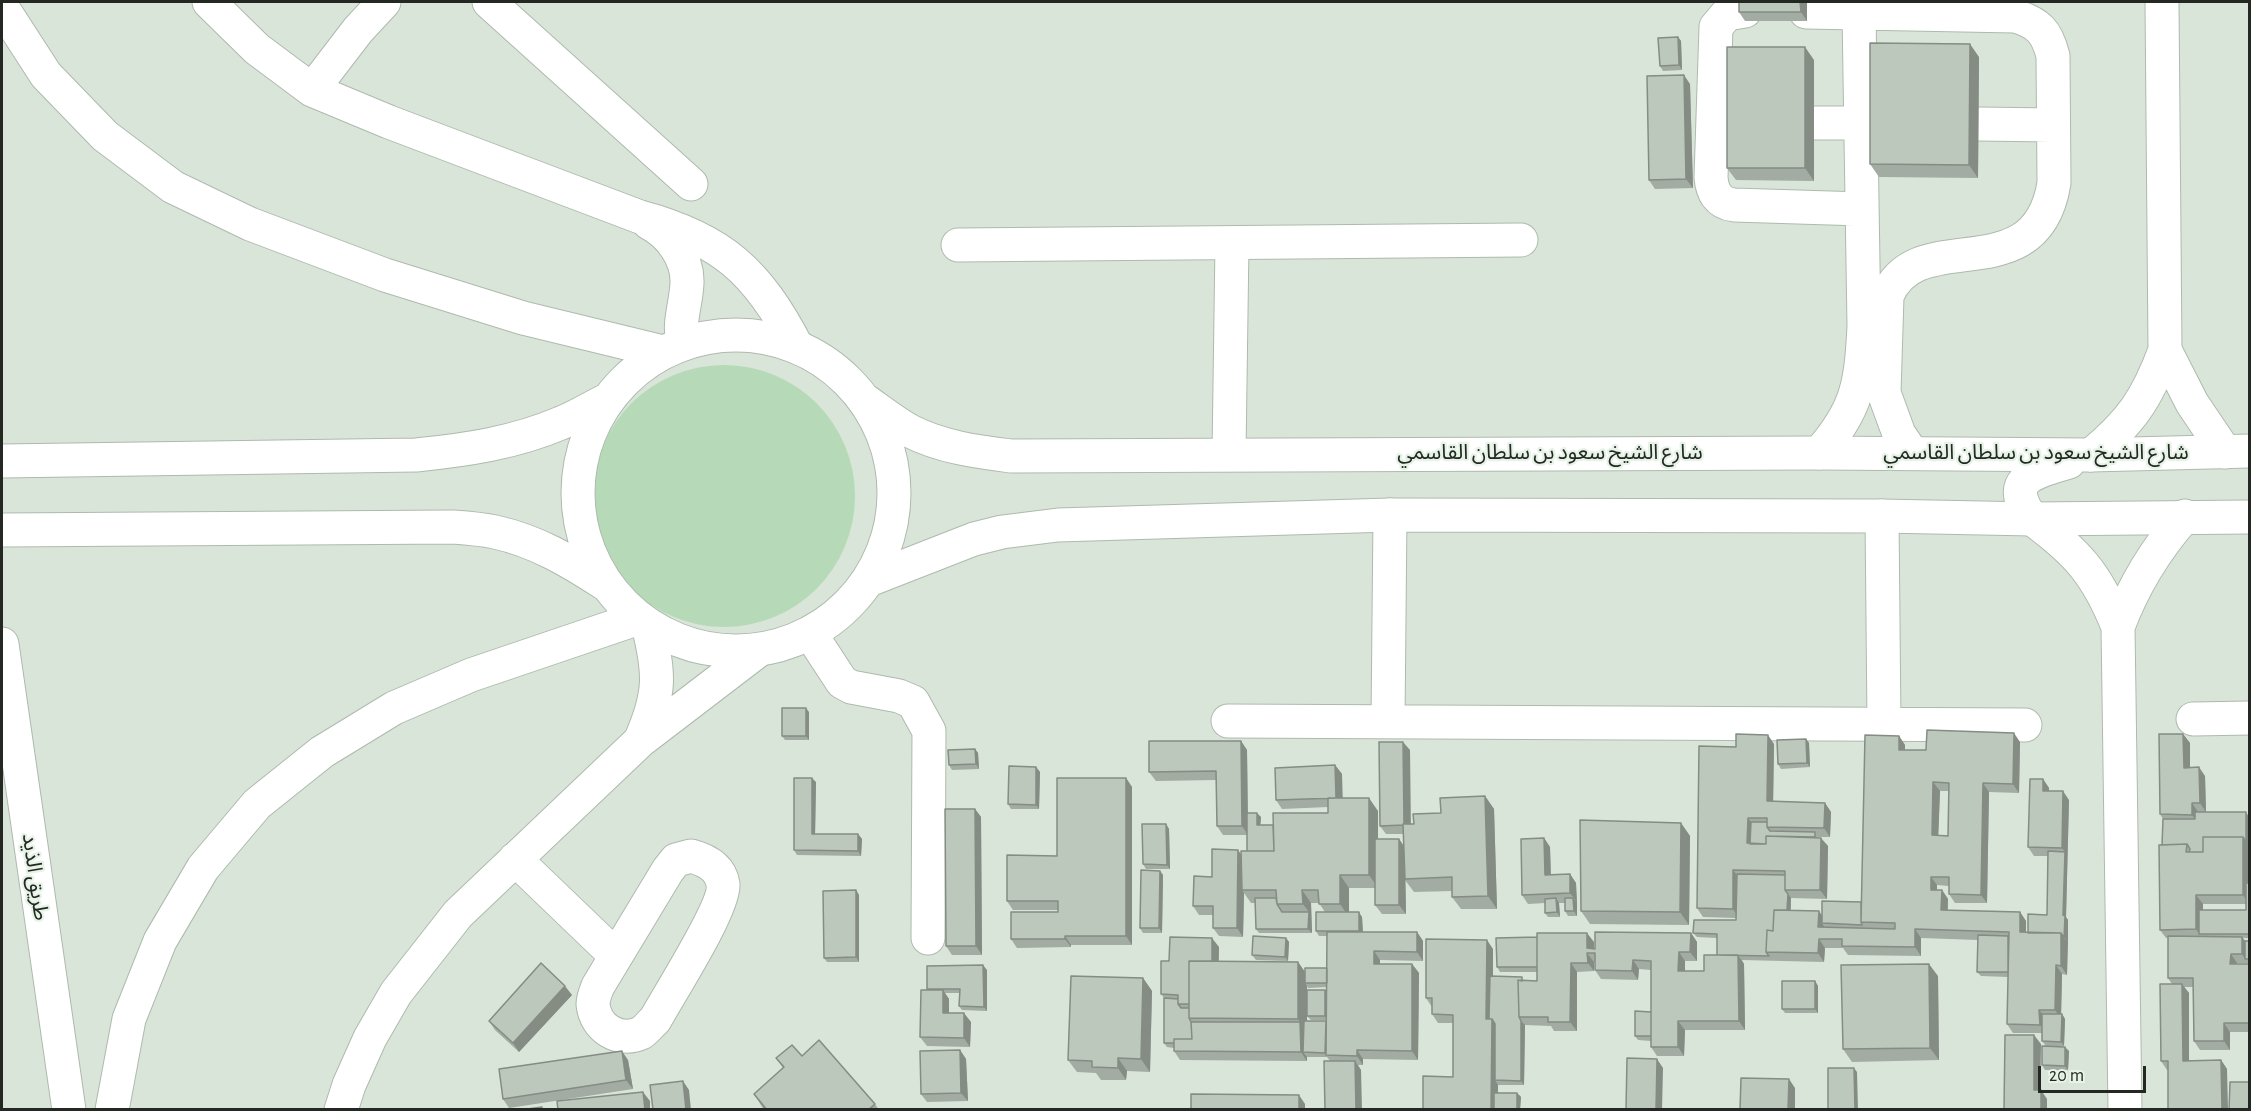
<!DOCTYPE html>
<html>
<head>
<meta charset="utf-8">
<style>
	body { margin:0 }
	#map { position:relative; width:2251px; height:1111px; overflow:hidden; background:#d9e5d9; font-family:"Alegreya Sans",sans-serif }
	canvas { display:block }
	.frame { position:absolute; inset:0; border:3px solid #232823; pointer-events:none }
	.scale { position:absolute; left:2038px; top:1066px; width:108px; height:27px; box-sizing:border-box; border:3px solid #232823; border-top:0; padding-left:8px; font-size:18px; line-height:21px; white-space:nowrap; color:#232823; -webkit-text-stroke:4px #e6f3e6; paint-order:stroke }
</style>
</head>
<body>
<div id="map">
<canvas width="2251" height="1111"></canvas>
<div class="frame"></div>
<div class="scale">20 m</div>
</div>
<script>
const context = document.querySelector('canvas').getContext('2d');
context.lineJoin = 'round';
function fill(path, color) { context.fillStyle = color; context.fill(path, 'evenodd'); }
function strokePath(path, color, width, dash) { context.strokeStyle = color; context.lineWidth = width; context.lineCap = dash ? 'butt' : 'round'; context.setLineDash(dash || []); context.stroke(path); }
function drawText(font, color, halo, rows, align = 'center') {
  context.font = font + ' "Alegreya Sans","Noto Sans Arabic",sans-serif'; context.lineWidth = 4.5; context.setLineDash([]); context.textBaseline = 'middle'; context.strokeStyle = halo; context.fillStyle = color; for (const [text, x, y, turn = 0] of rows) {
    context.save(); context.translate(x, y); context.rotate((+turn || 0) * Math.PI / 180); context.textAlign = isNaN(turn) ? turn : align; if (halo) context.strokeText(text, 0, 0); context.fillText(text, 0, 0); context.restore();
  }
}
const green = new Path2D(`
	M593 496a131 131 0 1 1 262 0a131 131 0 1 1-262 0Z`);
const minor = new Path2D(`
	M209 2 257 49 312 90 389 122 640 217C722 239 758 272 797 347
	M489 2 691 184
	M1745 11 1727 14 1716 27 1711 177C1712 192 1718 203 1734 205L1862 209
	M1806 12 2015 16C2039 23 2047 32 2053 56L2054 183C2036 295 1917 221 1887 296L1884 393 1899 434 1912 453
	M312 90 358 30 384 2
	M1815 123H1880
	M1978 124 2053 125
	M649 223C670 234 688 258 687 283 686 305 678 322 683 343
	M958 245 1521 240
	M2165 350 2192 403 2225 452
	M1819 453C1858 409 1861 383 1864 326L1859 13
	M1229 454 1232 243
	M2091 455C2131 422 2147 399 2165 350L2162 2
	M1882 516 1884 725
	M2032 519C2077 552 2097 574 2118 627L2125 1110
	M2118 627C2134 584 2155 550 2185 516
	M810 633 842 682 851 687 899 696 913 702 929 731 928 938
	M2193 719 2250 718
	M1228 721 2025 725
	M1388 722 1390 515
	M640 741C661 694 660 673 648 625
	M691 856C706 860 720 867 723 884 726 906 668 996 655 1020 650 1024 646 1030 641 1033 619 1043 595 1028 593 1004 593 998 596 991 598 986L668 870 676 860Z
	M515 859 615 955
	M341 1110 349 1085 370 1038 396 993 458 914 640 741 759 650`);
const major = new Path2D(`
	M578 493a158 158 0 1 1 316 0a158 158 0 1 1-316 0Z
	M863 399C879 410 894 422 910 431 941 447 978 452 1011 456L1819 453 2091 455 2250 451
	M2 461 416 455C466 450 514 443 561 423 577 417 592 407 607 400
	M2032 519C2002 478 2036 472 2069 462
	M2 530 453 527C467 528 481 529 495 532 536 541 570 561 605 584
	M869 580 974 539 1002 532 1058 525 1390 515 1882 516 2032 519 2250 517`);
const highway = new Path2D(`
	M2 7 46 75 105 136 173 187 250 224 385 275 523 318 663 352
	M2 644 69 1110
	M112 1110 129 1019 160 941 203 868 257 804 322 752 394 708 471 675 639 618`);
const wall = new Path2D(`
	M1739 2H1807V21H1745L1739 12Z
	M1678 37 1681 41 1682 70 1663 71 1660 66Z
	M1979 57 1978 178 1879 177 1870 164Z
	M1814 60V181L1736 180 1727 168Z
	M1690 84 1693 188 1655 189 1649 180Z
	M809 712V740H785L782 736Z
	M2183 734 2190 743V767L2205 776 2206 812H2198L2249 817 2250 938H2243L2245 941H2250V963H2237V964H2250V1032H2230V1050H2200L2194 1041 2193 987H2184L2189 993V1061L2221 1060 2227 1069 2167 1070 2161 1061 2172 984 2168 978V938H2166L2160 930 2163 819 2160 814ZM2203 904H2246V910H2203Z
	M1899 736 1905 745V750H1926L2020 742 2019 793 1989 792 1987 903H1955L1949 894V886L1937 885V890H1942L1948 899V910L2020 912 2026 921V932L2028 933 2047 915 2048 856H2034L2028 847 2043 779 2049 788V791L2069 800 2066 917 2068 920 2067 975 2062 974 2061 1014H2062L2065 1019 2064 1046H2046L2042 1041V1033H2013L2007 1024 2008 977 1981 976 1977 972 1978 940 1921 938V956L1848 955 1843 948H1825L1824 962 1742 960 1744 964 1745 1030H1685L1684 1056H1657L1651 1047V1041L1638 1040 1635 1036 1651 1012V970L1639 969 1638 980 1601 979 1595 970V962H1594V971L1577 972V1031H1554L1551 1026 1525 1025 1524 1085H1498V1093H1517L1521 1097 1520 1110H1423L1453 1077V1023H1438L1432 1014V1007L1426 998 1493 949V976L1525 981H1537V972H1500L1497 967 1594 942V949L1691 933 1697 942V961H1685V971H1704L1717 955V938L1697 937 1693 933 1736 920V918L1703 917 1697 908 1736 747 1774 744 1773 801 1825 803 1831 812 1830 837H1818L1828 846 1827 899 1791 898V910L1822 915 1861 902ZM1940 791H1949L1948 836H1938Z
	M1806 739 1809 743 1810 767 1781 769 1778 764Z
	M1241 741 1247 750 1248 813 1261 817 1260 825H1273L1328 813V807L1282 809 1276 800 1335 765 1342 774V798L1378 811V839H1399L1404 846 1403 834H1386L1380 826 1410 750V824H1414L1485 796 1494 809 1497 909H1461L1452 897V891L1414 892 1405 880 1406 914H1382L1375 905V888H1349V912L1362 917 1363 932H1417L1423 941V961L1380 960V964H1412L1419 973 1418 1060 1363 1059V1065H1358L1361 1070 1330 1061 1327 1057H1307V1061L1180 1060 1174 1051V1048L1167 1047 1164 1043V998L1161 994 1169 961 1219 947V961L1298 962 1305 972 1327 968V936H1319L1316 931 1325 912 1319 903H1311L1312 933H1259L1256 929V903H1251L1244 893 1243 937 1219 936 1213 928V915H1199L1193 906 1212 877 1238 850 1241 855 1247 851V835H1223L1217 826 1216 780 1156 781 1149 772ZM1307 986 1308 988 1327 987V992L1325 990 1307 1016 1311 1020H1326V1022L1307 1021Z
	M975 749 978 753 979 769 952 770 949 765Z
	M1036 767 1040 772 1039 809H1011L1008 804Z
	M1126 778 1132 787V945H1071V947L1017 948 1011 939 1058 912V910H1013L1007 901 1057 856Z
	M816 782 815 834H858L862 839 861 856 797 855 794 850Z
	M975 809 981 817 982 955H952L946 946Z
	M1681 823 1690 836 1689 925 1590 924 1581 911Z
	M1166 824 1169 829 1170 869H1146L1143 864Z
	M1544 838 1550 847 1551 874H1570L1576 883 1577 916H1568L1565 911V903H1559L1560 917H1548L1545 913V903L1528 904 1522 895Z
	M1160 871 1163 875 1162 933H1143L1140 928Z
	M856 890 859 895V962H827L824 958Z
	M1286 938 1289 942 1288 961 1256 960 1252 955Z
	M987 970V1011L962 1010 959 1006V993H945L949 999V1013L971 1022 970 1047 927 1046 920 1037 927 990V989Z
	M1938 976 1939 1060 1852 1062 1843 1049Z
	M1143 978 1152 991 1150 1072 1127 1071 1126 1080H1101L1096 1073 1077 1072 1068 1060Z
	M1815 981 1818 986V1013H1785L1782 1009Z
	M572 995 519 1052 495 1030 489 1021Z
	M960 1050 966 1059 968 1101 927 1102 921 1094Z
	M2069 1051 2068 1070H2045L2042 1065Z
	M802 1056 875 1104 879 1110H764L754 1094 783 1068 776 1058Z
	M628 1060 633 1089 509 1108 503 1099Z`);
const shadedWall = new Path2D(`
	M1800 2H1807V21L1801 12Z
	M1678 37 1681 41 1682 70 1679 65Z
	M1970 44 1979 57 1978 178 1969 165Z
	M1805 47 1814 60V181L1805 168Z
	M1684 75 1690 84 1693 188 1686 179Z
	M806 708 809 712V740L806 736Z
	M2014 733 2020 742 2019 793 2013 784Z
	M2183 734 2190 743V776L2184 768Z
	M1768 735 1774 744 1773 810 1767 801Z
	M1899 736 1905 745V758L1899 750Z
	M1806 739 1809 743 1810 767 1807 763Z
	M1241 741 1247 750 1248 835 1242 826Z
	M1403 742 1410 750 1411 834 1404 825Z
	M975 749 978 753 979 769 976 764Z
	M1335 765 1342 774 1343 807 1336 798Z
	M1036 767 1040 772 1039 809 1036 805Z
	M2199 767 2205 776 2206 812 2200 803Z
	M812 778 816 782 815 838 812 834Z
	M1126 778 1132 787V945L1126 936Z
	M2043 779 2049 788V800L2043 791Z
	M1933 782 1940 791 1938 844 1932 835Z
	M1983 783 1989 792 1987 903 1981 895Z
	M2063 791 2069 800 2066 917 2068 920V942L2064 938 2063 915 2065 852 2062 848Z
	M1485 796 1494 809 1497 909 1488 896Z
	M1369 798 1378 811V888L1369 875Z
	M1825 803 1831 812 1830 837 1824 828Z
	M2192 803 2198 812V823L2192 815Z
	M975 809 981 817 982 955 976 946Z
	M2246 812 2249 817V904L2243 895V837Z
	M1257 813 1261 817 1260 830 1257 825Z
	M1748 818 1754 826 1753 848 1747 843Z
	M1681 823 1690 836 1689 925 1680 912Z
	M1166 824 1169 829 1170 869 1167 865Z
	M858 834 862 839 861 856 858 851Z
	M1544 838 1550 847 1551 884 1545 875Z
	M1821 838 1828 846 1827 899 1820 890Z
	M1399 839 1405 848 1406 914 1399 905Z
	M1238 850 1244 859 1242 890 1244 893 1243 937 1237 928Z
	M1733 870 1740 879 1739 918 1733 909Z
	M1160 871 1163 875 1162 933 1159 928Z
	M1570 874 1576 883 1577 902 1570 893Z
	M1340 875 1349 888V917L1340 904Z
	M1931 877 1937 885V899L1931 890Z
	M856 890 859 895V962L856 957Z
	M1302 890 1311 903 1312 933 1308 929 1309 912 1303 904Z
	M1942 890 1948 899 1947 918 1941 910Z
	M1788 894 1791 898 1790 919 1787 915Z
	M2196 895 2203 904V934H2199L2196 929Z
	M1556 898 1559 903 1560 917 1557 912Z
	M1573 898 1577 902V916L1574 911Z
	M1819 911 1825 920 1822 923 1825 928 1818 927Z
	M1359 912 1362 917 1363 935 1359 931Z
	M2020 912 2026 921V941L2020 932Z
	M1915 929 1921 938V956L1915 947Z
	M1417 932 1423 941V961L1417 952Z
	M1587 933 1594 942V953L1587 948Z
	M1691 933 1697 942V961L1690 952Z
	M2061 933 2068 942 2067 975 2061 966Z
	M1065 936 1071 945V947L1065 939Z
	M2242 937 2249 946 2245 959 2242 954Z
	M1212 938 1219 947 1218 974 1212 965Z
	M1286 938 1289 942 1288 961 1285 957Z
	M1819 939 1825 948 1824 962 1818 953Z
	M1487 940 1493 949V1021L1498 1028 1495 1080 1498 1085V1110H1491L1486 1019Z
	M1374 951 1380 960V972L1374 964Z
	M1679 952 1685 961V979L1678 971Z
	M1587 953 1594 962V971L1588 963Z
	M2231 954 2237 963 2236 973 2230 964Z
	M1738 955 1744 964 1745 1030 1739 1021Z
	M1633 960 1639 969 1638 980 1632 971Z
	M1298 962 1307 975 1305 983 1307 986V1052H1303L1307 1057V1061L1301 1052 1300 1022 1298 1019Z
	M1571 963 1577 972V1031L1570 1022Z
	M1412 964 1419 973 1418 1060 1412 1051Z
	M1929 964 1938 976 1939 1060 1930 1048Z
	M983 965 987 970V1011L984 1007Z
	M2056 965 2062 974 2061 1019 2055 1010Z
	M1143 978 1152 991 1150 1072 1141 1059Z
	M1815 981 1818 986V1013L1815 1009Z
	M2182 984 2189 993V1070L2183 1061Z
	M565 986 572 995 519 1052 513 1043Z
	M943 990 949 999V1022L943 1013Z
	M1325 990 1328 994V1020L1325 1016Z
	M2039 1010 2046 1018V1033L2040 1025Z
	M964 1013 971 1022 970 1047 964 1038Z
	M2062 1014 2065 1019 2064 1046 2061 1042Z
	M1521 1021 1525 1025 1524 1085 1521 1081Z
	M1678 1021 1685 1030 1684 1056 1678 1047Z
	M2224 1023 2230 1032V1050L2224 1041Z
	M2034 1035 2041 1044 2040 1099 2034 1090Z
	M2065 1047 2069 1051 2068 1070 2065 1066Z
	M960 1050 966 1059 968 1101 961 1093Z
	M1357 1050 1363 1059V1065L1357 1056Z
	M622 1051 628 1060 633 1089 626 1080Z
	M1118 1058 1127 1071 1126 1080 1118 1068Z
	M1657 1059 1663 1068 1662 1110H1656Z
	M2221 1060 2227 1069 2228 1110H2222Z
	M1355 1061 1361 1070 1362 1110H1356Z
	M1854 1068 1857 1072 1858 1110H1855Z
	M1789 1079 1795 1088V1110H1788Z
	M683 1081 689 1090 691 1110H686Z
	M2041 1090 2047 1099V1110H2041Z
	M643 1092 650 1101V1110H645Z
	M1517 1093 1521 1097 1520 1110H1517Z
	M1299 1095 1305 1104V1110H1299Z`);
const building = new Path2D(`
	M1739 2H1800L1801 12H1739Z
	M1678 37 1679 65 1660 66 1658 38Z
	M1870 43 1970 44 1969 165 1870 164Z
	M1727 47H1805V168H1727Z
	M1684 75 1686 179 1649 180 1647 76Z
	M782 708H806V736H782Z
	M1927 730 2014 733 2013 784 1983 783 1981 895 1949 894V877H1931V890H1942L1941 910 2020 912V932L2061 933V966L2056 965 2055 1010H2039L2040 1025 2007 1024 2009 932 1915 929V947L1842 946V939H1819L1818 953 1766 952 1767 930 1773 931 1774 910 1819 911 1818 927 1895 929V923L1861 922 1865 735 1899 736V750H1926ZM1933 782 1949 783 1948 836 1932 835Z
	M1736 734 1768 735 1767 801 1825 803 1824 828 1767 827V818H1748L1747 843 1766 844V836L1821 838 1820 890H1785V871L1733 870V909L1697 908 1699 746 1736 747Z
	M2159 734H2183L2184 768 2199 767 2200 803H2192V815L2160 814Z
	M1806 739 1807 763 1778 764 1777 740Z
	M1149 741H1241L1242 826H1217L1216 771 1149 772Z
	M1379 742H1403L1404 824H1403V825L1380 826Z
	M975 749 976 764 949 765 948 750Z
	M1335 765 1336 798 1276 800 1275 768Z
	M1009 766 1036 767V805L1008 804Z
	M794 778H812V834H858V851L794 850Z
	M1057 778H1126V936H1065V939H1011V912H1058V901H1007V855L1057 856Z
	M2030 779H2043V791H2063L2062 848 2028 847Z
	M1485 796 1488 896 1452 897V877L1405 879 1403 824H1414L1413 814 1441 813 1440 798Z
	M1328 798H1369V875H1340V904H1319L1318 890H1302L1303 904H1277L1276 890H1242L1241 851H1274L1273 813H1328Z
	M945 809H975L976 946H946Z
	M2195 812H2246V842L2243 837H2203V852H2189L2190 849 2187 844 2162 845 2163 819H2195Z
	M1247 813H1257V825H1273L1274 851H1247Z
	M1580 820 1681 823 1680 912 1581 911Z
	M1751 822H1767V827L1770 831 1815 832V837L1766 836V844H1750Z
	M1142 824H1166L1167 865 1143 864Z
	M2203 837H2243V895H2196V929L2160 930 2159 845 2187 844 2186 852H2203Z
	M1544 838 1545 875 1570 874V893L1522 895 1521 839Z
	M1375 839H1399V905H1375Z
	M1212 849 1238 850 1237 928H1213V906H1193L1194 876 1212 877Z
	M2048 851 2065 852 2063 915 2065 916 2064 938 2061 933H2028V914L2047 915Z
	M1141 870 1160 871 1159 928H1140Z
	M1737 874 1785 875V890L1788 894 1787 910H1774L1773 931 1767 930 1766 952 1769 956 1717 955V934L1693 933 1694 920H1736Z
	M2246 883H2250V934H2199V910H2246Z
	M856 890V957L824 958 823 891Z
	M1255 898H1276L1277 904 1282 912H1309L1308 929H1256Z
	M1556 898 1557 912 1545 913V899Z
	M1565 898H1573L1574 911H1565Z
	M1822 901 1861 902V922L1862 925 1822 923Z
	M1316 912H1359V931H1316Z
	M1327 932H1417V952L1374 951V964H1412V1051L1357 1050V1056L1326 1055Z
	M1595 932 1691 933 1690 952H1679L1678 971H1704V955H1738L1739 1021H1678V1047H1651V961L1633 960 1632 971 1595 970V953H1587L1588 963H1571L1570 1022H1548V1017H1519L1518 980 1537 981V933H1587V948L1595 949Z
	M1978 935 2008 936V972H1977Z
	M1253 936 1286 938 1285 957 1252 955Z
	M2168 936 2242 937V954H2231L2230 964H2250V1023H2224V1041H2194L2193 978H2168Z
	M1170 937 1212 938V961H1189V1004H1178V995L1161 994V961H1169Z
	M1537 937V967H1497L1496 938Z
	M1426 939 1487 940 1486 1019H1492L1491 1110H1423V1076L1453 1077V1015L1432 1014V998H1426Z
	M2245 941H2250V959H2245Z
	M1189 961 1298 962V1019L1189 1018Z
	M541 963 565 986 513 1043 489 1021Z
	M1929 964 1930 1048 1843 1049 1841 965Z
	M983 965 984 1007 959 1006 960 989H927V966Z
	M1305 968H1327V983H1305Z
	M1071 976 1143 978 1141 1059 1118 1058V1068L1092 1067V1061L1068 1060Z
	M1490 976 1522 977V981L1518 980 1519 1017 1521 1021V1081L1495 1080V1024L1492 1019H1489Z
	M1782 981H1815V1009H1782Z
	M2160 984H2182L2183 1061 2221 1060 2222 1110H2168V1061H2161Z
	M921 990H943V1013H964V1038L920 1037Z
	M1307 990H1325V1016H1307Z
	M1164 998 1178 999V1004L1181 1008H1189V1018L1191 1022 1192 1039H1174V1043H1164Z
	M1635 1011 1651 1012V1036H1635Z
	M2042 1014H2062L2061 1042 2042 1041Z
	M1304 1021H1326L1325 1053 1303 1052Z
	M1191 1022H1300L1301 1052 1174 1051V1039H1192Z
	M2005 1035H2034V1090H2041V1110H2004Z
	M819 1040 875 1104 868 1110H767L754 1094 784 1067 776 1058 792 1045 802 1056Z
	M2042 1046 2065 1047V1066L2042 1065Z
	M960 1050 961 1093 921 1094 920 1051Z
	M622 1051 626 1080 503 1099 499 1069Z
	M1627 1058 1657 1059 1656 1110H1626Z
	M1324 1061H1355L1356 1110H1325Z
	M1828 1068H1854L1855 1110H1828Z
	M1741 1078 1789 1079 1788 1110H1740Z
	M683 1081 686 1110H653L650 1085Z
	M2230 1082H2250V1110H2229Z
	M643 1092 645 1110H558L557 1101Z
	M1494 1093H1517V1110H1494Z
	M1191 1094 1299 1095V1110H1191Z
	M542 1107V1110H520Z`);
const streetNames = [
	["شارع الشيخ سعود بن سلطان القاسمي",1550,453],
	["شارع الشيخ سعود بن سلطان القاسمي",2036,453],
	["طريق الذيد",35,877,82]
];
fill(green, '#b6dab8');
strokePath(minor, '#aebaae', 35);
strokePath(major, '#aebaae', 35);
strokePath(highway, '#aebaae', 35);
strokePath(minor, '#fff', 33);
strokePath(major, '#fff', 33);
strokePath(highway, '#fff', 33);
fill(wall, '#a2aca2');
fill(shadedWall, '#848c84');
fill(building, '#bcc8bc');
strokePath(building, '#848c84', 1.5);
drawText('21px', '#232823', '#e6f3e6', streetNames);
</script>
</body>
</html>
